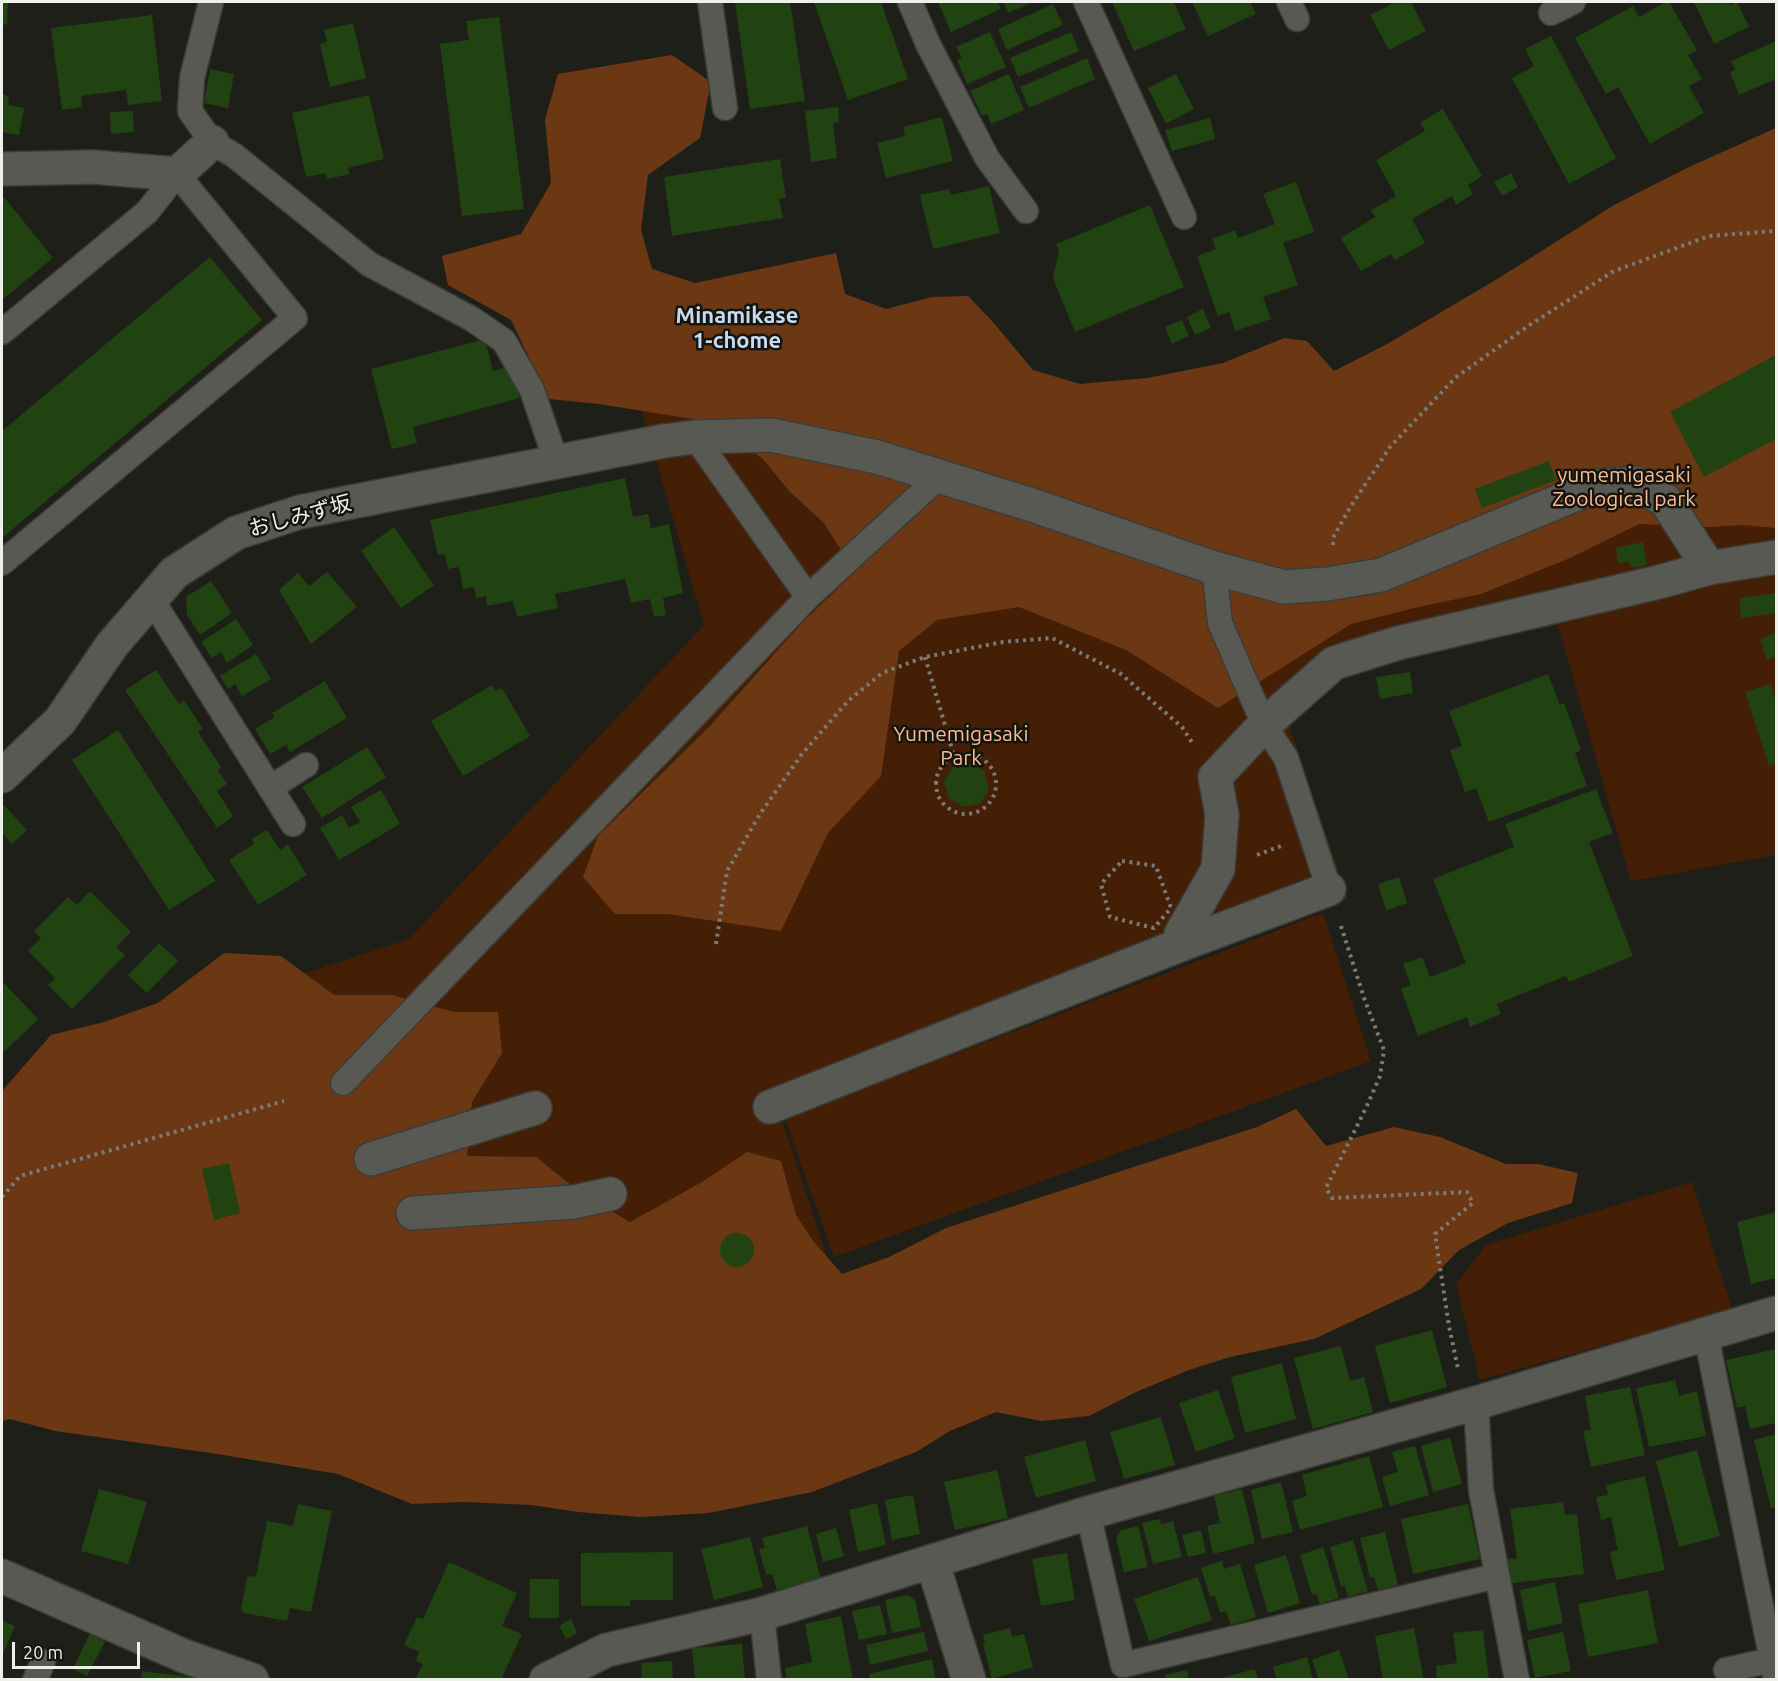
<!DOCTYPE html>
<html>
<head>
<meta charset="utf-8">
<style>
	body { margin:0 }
	#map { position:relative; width:1778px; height:1681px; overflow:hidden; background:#1e1f19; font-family:Ubuntu,sans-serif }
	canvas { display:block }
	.frame { position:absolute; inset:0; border:3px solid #efefeb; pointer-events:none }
	.scale { position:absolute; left:12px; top:1642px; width:128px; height:27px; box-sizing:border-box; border:3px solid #efefeb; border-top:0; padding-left:8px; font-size:18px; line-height:21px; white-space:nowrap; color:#efefeb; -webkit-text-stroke:4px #151510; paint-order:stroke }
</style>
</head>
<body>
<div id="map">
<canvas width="1778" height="1681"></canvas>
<div class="frame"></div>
<div class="scale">20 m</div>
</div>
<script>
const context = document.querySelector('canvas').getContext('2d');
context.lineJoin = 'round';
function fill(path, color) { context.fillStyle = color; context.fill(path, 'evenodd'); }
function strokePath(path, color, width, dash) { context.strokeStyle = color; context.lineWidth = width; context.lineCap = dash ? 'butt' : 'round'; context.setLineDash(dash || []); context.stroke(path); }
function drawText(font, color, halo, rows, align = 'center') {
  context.font = font + ' Ubuntu,"Noto Sans JP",sans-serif'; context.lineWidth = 5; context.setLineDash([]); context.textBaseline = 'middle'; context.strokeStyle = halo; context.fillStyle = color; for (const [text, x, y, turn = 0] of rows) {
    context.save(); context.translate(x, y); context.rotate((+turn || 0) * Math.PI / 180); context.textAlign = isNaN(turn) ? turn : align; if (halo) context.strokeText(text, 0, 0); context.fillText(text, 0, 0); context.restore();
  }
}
const green = new Path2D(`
	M1776 263V855L1631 881 1558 625 1354 668 1287 719 1348 899 781 1117 827 1257 608 1335 2 1130 62 1054 409 939 704 625 638 398 1106 497Z
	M1323 913 1371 1061 834 1257 785 1119Z
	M1692 1182 1732 1309 1480 1380 1456 1284 1486 1245Z`);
const forest = new Path2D(`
	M672 55 711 82 700 138 648 175 641 230 652 269 695 283 836 253 845 294 886 309 932 297 968 296 992 321 1033 370 1080 384 1147 378 1223 363 1284 338 1307 341 1334 371 1387 344 1499 278 1614 205 1689 167 1776 128V528L1742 525 1710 527 1639 524 1570 558 1481 594 1418 607 1351 624 1218 708 1126 650 1019 607 937 620 899 651 881 776 828 833 781 931 668 914H615L583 877 598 836 710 726 803 622 855 572 824 523 789 491 763 459 712 422 599 404 549 399 511 320 448 285 442 256 521 234 551 183 545 120 558 74Z
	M224 953 281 956 334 995H392L454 1012H498L502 1053 472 1102 467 1156 536 1157 582 1194 630 1222 702 1182 747 1152 781 1161 796 1215 813 1241 842 1274 889 1257 946 1228 1257 1127 1296 1109 1326 1146 1394 1127 1440 1137 1506 1164H1538L1578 1173 1572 1203 1508 1223 1459 1250 1421 1289 1314 1339 1230 1357 1189 1370 1136 1392 1089 1416 1041 1421 996 1412 950 1431 916 1452 812 1492 709 1513 640 1517 578 1512 532 1505 464 1502 412 1504 338 1474 211 1453 55 1431 10 1419 2 1421V1091L51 1035 104 1022 158 1003Z`);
const building = new Path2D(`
	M2 2H8L7 25 2 24Z
	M735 2H790L805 101 750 109Z
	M814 2H881L908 79 848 100Z
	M938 2H997L1001 9 951 32Z
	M1003 2H1034L1008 13Z
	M1112 2H1174L1186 29 1134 51Z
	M1192 2H1250L1256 14 1208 36Z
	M1396 2H1411L1426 31 1389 50 1370 15Z
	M1666 2H1669L1697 50 1688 55 1702 79 1689 86 1704 113 1650 144 1618 87 1606 94 1575 38 1633 6 1639 17Z
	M1694 2H1728L1730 5 1737 2 1749 27 1714 44Z
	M1053 4 1063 25 1007 50 998 29Z
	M152 15 162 101 128 105 126 90 81 96 82 107 62 110 51 28Z
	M499 17 524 209 462 216 440 44 469 40 466 21Z
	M353 23 366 78 330 87 320 44 327 42 324 30Z
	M990 32 1006 67 967 84 957 60 962 58 956 47Z
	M1071 32 1079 51 1018 77 1010 58Z
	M1551 36 1616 158 1569 184 1512 78 1534 66 1525 49Z
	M1776 41V79L1739 95 1730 72 1735 70 1731 61Z
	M1087 58 1095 79 1029 108 1020 87Z
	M210 69 234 74 228 108 204 103Z
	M1009 74 1024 110 991 124 987 114 982 116 970 91Z
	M1176 74 1194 109 1166 124 1148 88Z
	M2 94 9 96 8 105 24 108 19 135 2 132Z
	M369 95 384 159 348 168 350 174 327 179 326 173 306 177 292 113Z
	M838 107 839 122 833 123 837 158 811 162 805 111Z
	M1443 109 1482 176 1468 185 1473 194 1456 205 1452 196 1412 219 1425 243 1395 260 1391 254 1361 271 1341 238 1375 217 1371 210 1396 196 1376 160 1425 131 1420 123Z
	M133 111 134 132 111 134 110 112Z
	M942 117 953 161 886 178 877 143 905 136 903 127Z
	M1210 118 1215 139 1172 151 1165 130Z
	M780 159 786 198 779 199 783 218 672 236 664 177Z
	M1511 173 1518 187 1502 196 1494 182Z
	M1296 182 1314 232 1283 243 1298 285 1263 297 1271 319 1235 331 1229 312 1218 316 1197 256 1216 249 1212 239 1235 230 1238 238 1275 224 1263 194Z
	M989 186 1000 233 933 249 920 195 949 189 951 195Z
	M4 197 53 258 2 300V199Z
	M1150 205 1184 287 1075 332 1053 278 1059 252 1056 244Z
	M210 257 262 320 2 538V431Z
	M1203 309 1211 328 1195 335 1187 317Z
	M1182 320 1189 336 1172 344 1165 327Z
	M485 339 493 371 508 367 520 398 413 427 417 443 392 449 371 369Z
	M1776 355V425L1774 426 1776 431V439L1704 477 1670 412Z
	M1549 461 1556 480 1482 508 1475 489Z
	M625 478 633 517 648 514 651 528 669 524 683 593 663 598 666 615 654 617 650 599 631 603 625 579 555 594 558 608 517 617 513 601 487 606 486 596 476 598 474 587 463 589 459 567 448 569 445 554 438 555 430 520Z
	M394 527 434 585 401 608 361 551Z
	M1643 542 1647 565 1631 568 1629 561 1618 564 1616 548Z
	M327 572 357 607 311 644 279 590 298 573 309 586Z
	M211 581 232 613 200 635 187 615 186 597Z
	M1776 593V613L1741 618 1739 598Z
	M236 619 253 645 227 663 221 652 212 658 201 642Z
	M1776 632V656L1767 660 1760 639Z
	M256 654 271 679 242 696 235 684 228 689 220 676Z
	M156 670 179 704 184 700 203 729 198 732 221 767 218 770 227 784 217 791 233 816 217 828 125 690Z
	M1410 672 1413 693 1380 699 1376 677Z
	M1548 674 1560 705 1564 703 1581 750 1575 753 1587 786 1489 822 1476 788 1465 792 1450 750 1462 746 1449 711Z
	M325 681 347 718 290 752 286 745 270 754 255 729 275 717 272 713Z
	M1771 684 1776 702V763L1769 766 1745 692Z
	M492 685 495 691 502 688 530 736 463 776 431 721Z
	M118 730 215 881 169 910 72 760Z
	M367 747 386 777 322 818 302 787Z
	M967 762 984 771 989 789 981 803 963 807 949 798 944 781 953 767Z
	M1596 789 1613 833 1589 842 1633 956 1569 982 1566 976 1497 1004 1501 1014 1470 1027 1467 1017 1418 1036 1401 989 1411 985 1403 964 1422 957 1430 977 1466 963 1433 879 1514 847 1505 824Z
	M381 790 400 824 339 860 320 828 342 815 349 828 360 822 351 807Z
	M2 803 27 830 12 844 2 833Z
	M267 830 280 850 288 845 307 875 258 905 229 860 254 844 252 839Z
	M1399 877 1407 903 1386 911 1378 884Z
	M90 891 131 932 116 947 125 955 72 1009 48 985 55 978 28 951 41 938 34 931 68 897 77 905Z
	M159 943 178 961 147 993 128 975Z
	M2 981 38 1019 2 1054Z
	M229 1163 240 1213 214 1220 202 1169Z
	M1776 1212V1278L1751 1284 1737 1222Z
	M720 1250a17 17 0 1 1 34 0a17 17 0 1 1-34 0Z
	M1432 1330 1447 1387 1390 1403 1375 1346Z
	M1341 1346 1350 1381 1364 1377 1373 1412 1313 1429 1294 1358Z
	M1776 1349V1423L1750 1429 1745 1406 1737 1408 1726 1360Z
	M1282 1363 1296 1419 1245 1433 1231 1377Z
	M1675 1380 1679 1396 1697 1391 1706 1436 1649 1447 1636 1388Z
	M1630 1387 1645 1455 1591 1467 1583 1431 1591 1430 1585 1396Z
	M1218 1390 1235 1438 1196 1452 1179 1403Z
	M1161 1417 1175 1465 1124 1479 1110 1432Z
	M1776 1434V1507L1771 1508 1754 1440Z
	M1450 1438 1462 1484 1433 1492 1421 1446Z
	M1085 1440 1096 1481 1036 1498 1024 1457Z
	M1415 1446 1429 1495 1390 1506 1382 1477 1398 1472 1392 1452Z
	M1697 1450 1720 1536 1679 1547 1656 1461Z
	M1369 1456 1383 1507 1300 1530 1292 1501 1307 1496 1302 1475Z
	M997 1470 1008 1518 955 1530 944 1482Z
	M1645 1476 1665 1570 1616 1580 1610 1552 1618 1550 1611 1517 1601 1520 1596 1497 1608 1495 1606 1485Z
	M1281 1482 1293 1532 1262 1539 1251 1490Z
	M99 1489 147 1502 128 1564 81 1551Z
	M1242 1489 1255 1543 1213 1554 1207 1526 1220 1523 1214 1496Z
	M913 1495 920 1534 892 1540 885 1500Z
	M1563 1502 1565 1515 1577 1514 1584 1574 1506 1584 1504 1560 1517 1558 1510 1509Z
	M877 1503 886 1545 858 1552 849 1510Z
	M298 1504 332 1511 311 1612 290 1608 287 1621 244 1613 241 1610 247 1577 256 1576 267 1521 293 1526Z
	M1468 1504 1480 1559 1413 1574 1401 1519Z
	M1160 1519 1161 1524 1173 1521 1182 1557 1153 1564 1142 1523Z
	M807 1526 821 1579 777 1590 772 1574 766 1575 759 1549 765 1548 762 1538Z
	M1138 1526 1148 1567 1124 1572 1116 1538 1121 1530Z
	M836 1528 844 1556 823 1562 816 1534Z
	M1201 1530 1206 1553 1188 1557 1182 1535Z
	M1385 1532 1398 1585 1378 1590 1374 1577 1370 1578 1360 1538Z
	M750 1537 763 1587 714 1600 701 1549Z
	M1353 1540 1368 1591 1348 1597 1345 1586 1341 1587 1330 1547Z
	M1323 1547 1339 1598 1320 1604 1316 1594 1312 1595 1300 1555Z
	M673 1552V1600H630V1606H581V1553Z
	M1067 1553 1075 1600 1041 1606 1032 1559Z
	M1286 1555 1300 1603 1268 1613 1254 1565Z
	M1222 1561 1224 1569 1240 1564 1256 1617 1231 1625 1226 1611 1220 1613 1215 1596 1210 1597 1201 1568Z
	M449 1562 517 1593 502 1626 522 1634 501 1680H415L423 1664 416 1661 419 1652 404 1645 417 1617 423 1619Z
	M1198 1577 1212 1620 1149 1641 1134 1599Z
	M530 1579H559V1618H529Z
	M1555 1582 1563 1623 1528 1631 1520 1590Z
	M1648 1590 1658 1643 1588 1657 1578 1604Z
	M907 1595 915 1600 921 1627 892 1633 885 1600Z
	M880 1605 887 1634 859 1640 852 1611Z
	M841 1616 853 1680H787L785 1668 812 1662 805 1624Z
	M571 1619 577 1633 566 1639 559 1626Z
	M2 1620 15 1626 2 1656Z
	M1010 1628 1012 1637 1024 1634 1033 1667 992 1679 983 1644 985 1643 983 1635Z
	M1414 1628 1424 1680H1383L1375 1636Z
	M1483 1630 1489 1680H1437L1436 1666 1457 1663 1453 1633Z
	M924 1632 928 1651 870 1665 866 1645Z
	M1563 1632 1571 1671 1535 1678 1527 1640Z
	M93 1634 105 1642 87 1676 73 1669 89 1635Z
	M742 1644 745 1680H695L692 1648Z
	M1339 1650 1349 1680H1319L1312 1660Z
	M1307 1657 1313 1680H1277L1273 1667Z
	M932 1659 936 1680H870L869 1674Z
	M672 1661 673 1680H632V1678L642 1677 641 1663Z
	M1255 1669 1258 1680H1217V1679Z
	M1187 1670 1189 1680H1166L1165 1675Z
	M142 1671 191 1677V1680H141Z`);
const path = new Path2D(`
	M1333 545 1334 536 1351 506 1390 447 1455 378 1528 326 1614 271 1709 236 1776 231
	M925 657 954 756
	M936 784a30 30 0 1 1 60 0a30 30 0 1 1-60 0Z
	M1257 855 1281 846
	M1122 861 1156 866 1171 908 1154 928 1110 917 1101 884Z
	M1341 926 1364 998 1384 1050 1380 1076 1366 1108 1326 1188 1332 1198 1467 1192 1473 1203 1435 1234 1449 1326 1458 1369
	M716 944 727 871 760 814 802 754 848 701 882 673 925 657 1003 642 1052 638 1121 674 1182 727 1193 744
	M2 1197 20 1176 284 1101`);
const service = new Path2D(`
	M211 2 192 78 190 111 212 142 235 156 369 264 472 319 504 341 532 390 556 461
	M710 2 725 108
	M910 2 928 44 987 158 1026 211
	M1086 2 1184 217
	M1289 2 1297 19
	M1551 13 1573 2
	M2 332 147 212 177 174 295 318 2 563
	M695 437 808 597 939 477
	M1214 568 1220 623 1264 725 1286 758 1329 889
	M152 600 293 824
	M270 788 306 765
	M343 1083 808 597
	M1706 1335 1776 1680
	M1476 1403 1481 1490 1517 1680
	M1088 1513 1123 1665 1496 1576
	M762 1614 769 1680
	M1726 1670 1772 1660
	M35 1680 43 1662`);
const pedestrian = new Path2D(`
	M1180 945 1181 934 1218 869 1222 815 1215 777 1264 725 1334 663 1398 643 1659 582 1709 568 1776 557
	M770 1107 1180 945 1329 889
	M371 1159 535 1108
	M413 1213 574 1202 610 1194`);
const minor = new Path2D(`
	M2 169 93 167 177 174 212 142
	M664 441 695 437 771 435 877 457 1032 505 1214 568 1284 587 1327 584 1381 575 1596 486 1636 483 1666 501 1709 568
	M932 1561 969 1680
	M2 1576 184 1656 252 1680
	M546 1680 607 1650 762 1614 1088 1513 1476 1403 1776 1313`);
const tertiary = new Path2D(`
	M2 776 60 721 112 645 174 573 236 533 300 512 664 441`);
const parkNames = [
	["yumemigasaki",1624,475],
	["Zoological park",1624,499],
	["Yumemigasaki",961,734],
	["Park",961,758]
];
const streetNames = [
	["おしみず坂",300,516,-15]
];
const neighbourhoodNames = [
	["Minamikase",737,316],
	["1-chome",737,341]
];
fill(green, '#451f05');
fill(forest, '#6c3814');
fill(building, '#204311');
strokePath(service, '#3b3c38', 27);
strokePath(pedestrian, '#3b3c38', 36);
strokePath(minor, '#3b3c38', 36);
strokePath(tertiary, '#3b3c38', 36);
strokePath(path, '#7a7b76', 4, [3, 4.5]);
strokePath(service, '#595953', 24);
strokePath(pedestrian, '#595953', 33);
strokePath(minor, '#595953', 33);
strokePath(tertiary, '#595953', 33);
drawText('21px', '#fdb992', '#151510', parkNames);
drawText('21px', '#efefeb', '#151510', streetNames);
drawText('bold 22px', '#c6daf2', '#151510', neighbourhoodNames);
</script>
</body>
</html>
